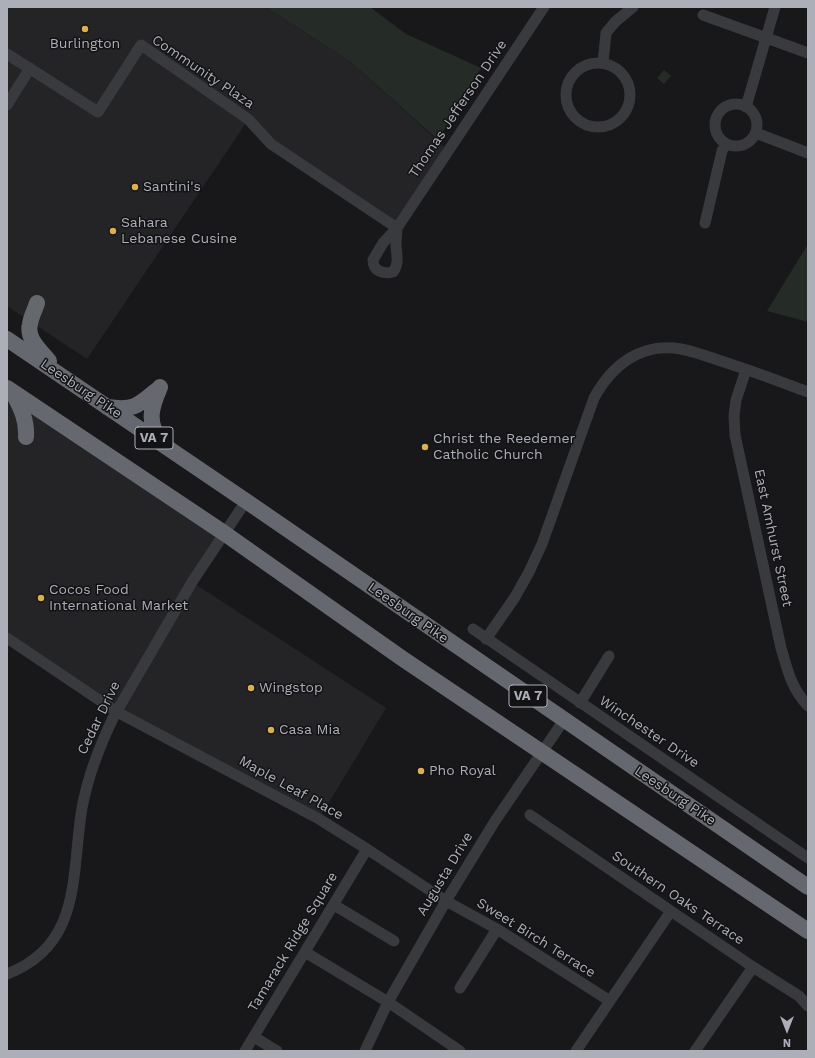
<!DOCTYPE html>
<html>
<head>
<meta charset="utf-8">
<style>
	body { margin:0 }
	#map { position:relative; width:815px; height:1058px; overflow:hidden; background:#18181a; font-family:"Work Sans",sans-serif }
	canvas { display:block }
	.frame { position:absolute; inset:0; border:8px solid #acafb8; pointer-events:none }
	.north { position:absolute; left:767px; top:1010px; width:40px; height:40px; -webkit-text-stroke:3px #131315; paint-order:stroke; rotate:180deg; font-size:11px; font-weight:700; line-height:16px; text-align:center; color:#acafb8 }
	.north::after { content:''; display:block; margin:auto; width:14px; height:18px; background:#acafb8; clip-path:polygon(50% 0,100% 100%,50% 72%,0 100%) }
</style>
</head>
<body>
<div id="map">
<canvas width="815" height="1058"></canvas>
<div class="frame"></div>
<div class="north">N</div>
</div>
<script>
const context = document.querySelector('canvas').getContext('2d');
context.lineJoin = 'round';
function fill(path, color) { context.fillStyle = color; context.fill(path, 'evenodd'); }
function strokePath(path, color, width, dash) { context.strokeStyle = color; context.lineWidth = width; context.lineCap = dash ? 'butt' : 'round'; context.setLineDash(dash || []); context.stroke(path); }
function drawText(font, color, halo, rows, align = 'center') {
  context.font = font + ' "Work Sans",sans-serif'; context.lineWidth = 3; context.setLineDash([]); context.textBaseline = 'middle'; context.strokeStyle = halo; context.fillStyle = color; for (const [text, x, y, turn = 0] of rows) {
    context.save(); context.translate(x, y); context.rotate((+turn || 0) * Math.PI / 180); context.textAlign = isNaN(turn) ? turn : align; if (halo) context.strokeText(text, 0, 0); context.fillText(text, 0, 0); context.restore();
  }
}
const built = new Path2D(`
	M7 7H266L351 62 449 151 397 228 271 144 248 120 87 359 7 306Z
	M7 389 224 533 192 582 386 708 319 819 117 712 7 638Z`);
const green = new Path2D(`
	M266 7H370L406 34 481 68 438 140 351 62Z
	M664 70 671 76 664 84 657 78Z
	M808 244V322L767 311Z`);
const minor = new Path2D(`
	M703 15 808 53
	M7 54 98 112 141 45 248 119 271 144 397 228 544 7
	M603 63 606 33 615 22 633 7
	M566 95a32 32 0 1 1 64 0a32 32 0 1 1-64 0Z
	M715 125a21 21 0 1 1 42 0a21 21 0 1 1-42 0Z
	M7 105 30 68
	M746 107 775 7
	M756 133 808 153
	M705 223 722 151 726 144
	M397 228C397 233 396 239 396 244 396 254 400 263 393 272 384 274 373 272 373 260L383 243Z
	M746 370 736 400 734 416 735 435 781 648C788 671 791 688 808 706
	M473 629 808 858
	M7 638 117 712 319 819 367 849 446 901 497 929 610 1001
	M486 639 515 597 529 572 542 544 594 398C612 365 641 342 681 349 696 352 712 358 727 363 755 372 781 382 808 392
	M580 703 609 656
	M530 815 753 967 799 996 808 1006
	M334 905 394 941
	M305 952 388 1002 460 1051
	M7 974C83 945 71 873 82 808 88 775 100 745 114 716L192 582 246 501
	M460 988 497 929
	M254 1037 277 1051
	M245 1051 367 849
	M365 1051 388 1002 446 901 495 821 564 720
	M576 1051 671 911
	M695 1051 753 967`);
const highway = new Path2D(`
	M37 303C35 310 31 316 30 324 26 339 41 351 49 361
	M7 339 246 501 808 887
	M160 387C151 408 146 423 162 442
	M7 388 224 533 403 659 808 931
	M13 393C21 408 27 420 26 437
	M107 407C134 411 138 406 158 389`);
const markers = [
	[85,29,4,"#dcb04e"],
	[135,187,4,"#dcb04e"],
	[113,231,4,"#dcb04e"],
	[425,447,4,"#dcb04e"],
	[41,598,4,"#dcb04e"],
	[251,688,4,"#dcb04e"],
	[271,730,4,"#dcb04e"],
	[421,771,4,"#dcb04e"]
];
const shields = [
	[154,438,38],
	[528,696,38]
];
const shieldNames = [
	["VA 7",154,438],
	["VA 7",528,696]
];
const poiNames = [
	["Burlington",85,44,"center"],
	["Santini's",143,187],
	["Sahara",121,223],
	["Lebanese Cusine",121,239],
	["Christ the Reedemer",433,439],
	["Catholic Church",433,455],
	["Cocos Food",49,590],
	["International Market",49,606],
	["Wingstop",259,688],
	["Casa Mia",279,730],
	["Pho Royal",429,771]
];
const streetNames = [
	["Community Plaza",203,72,34],
	["Thomas Jefferson Drive",458,109,-56],
	["Leesburg Pike",81,389,34],
	["East Amhurst Street",773,538,78],
	["Leesburg Pike",408,613,35],
	["Cedar Drive",99,718,-64],
	["Winchester Drive",649,732,34],
	["Maple Leaf Place",291,788,29],
	["Leesburg Pike",675,796,34],
	["Augusta Drive",445,874,-59],
	["Southern Oaks Terrace",678,898,34],
	["Sweet Birch Terrace",536,938,32],
	["Tamarack Ridge Square",293,942,-59]
];
fill(built, '#242427');
fill(green, '#252b26');
strokePath(minor, '#393a3e', 11);
strokePath(highway, '#66686f', 16);
for (const [x, y, r, color] of markers) { const dot = new Path2D(); dot.arc(x, y, r, 0, 2 * Math.PI); context.fillStyle = color; context.fill(dot); strokePath(dot, '#131315', 1.5); }
for (const [x, y, w] of shields) { const box = new Path2D(); box.roundRect(x - w / 2, y - 11, w, 22, 3); context.fillStyle = '#131315'; context.fill(box); strokePath(box, '#acafb8', 1); }
drawText('bold 13px', '#acafb8', null, shieldNames);
drawText('14px', '#acafb8', '#131315', poiNames, 'left');
drawText('14px', '#acafb8', '#131315', streetNames);
</script>
</body>
</html>
